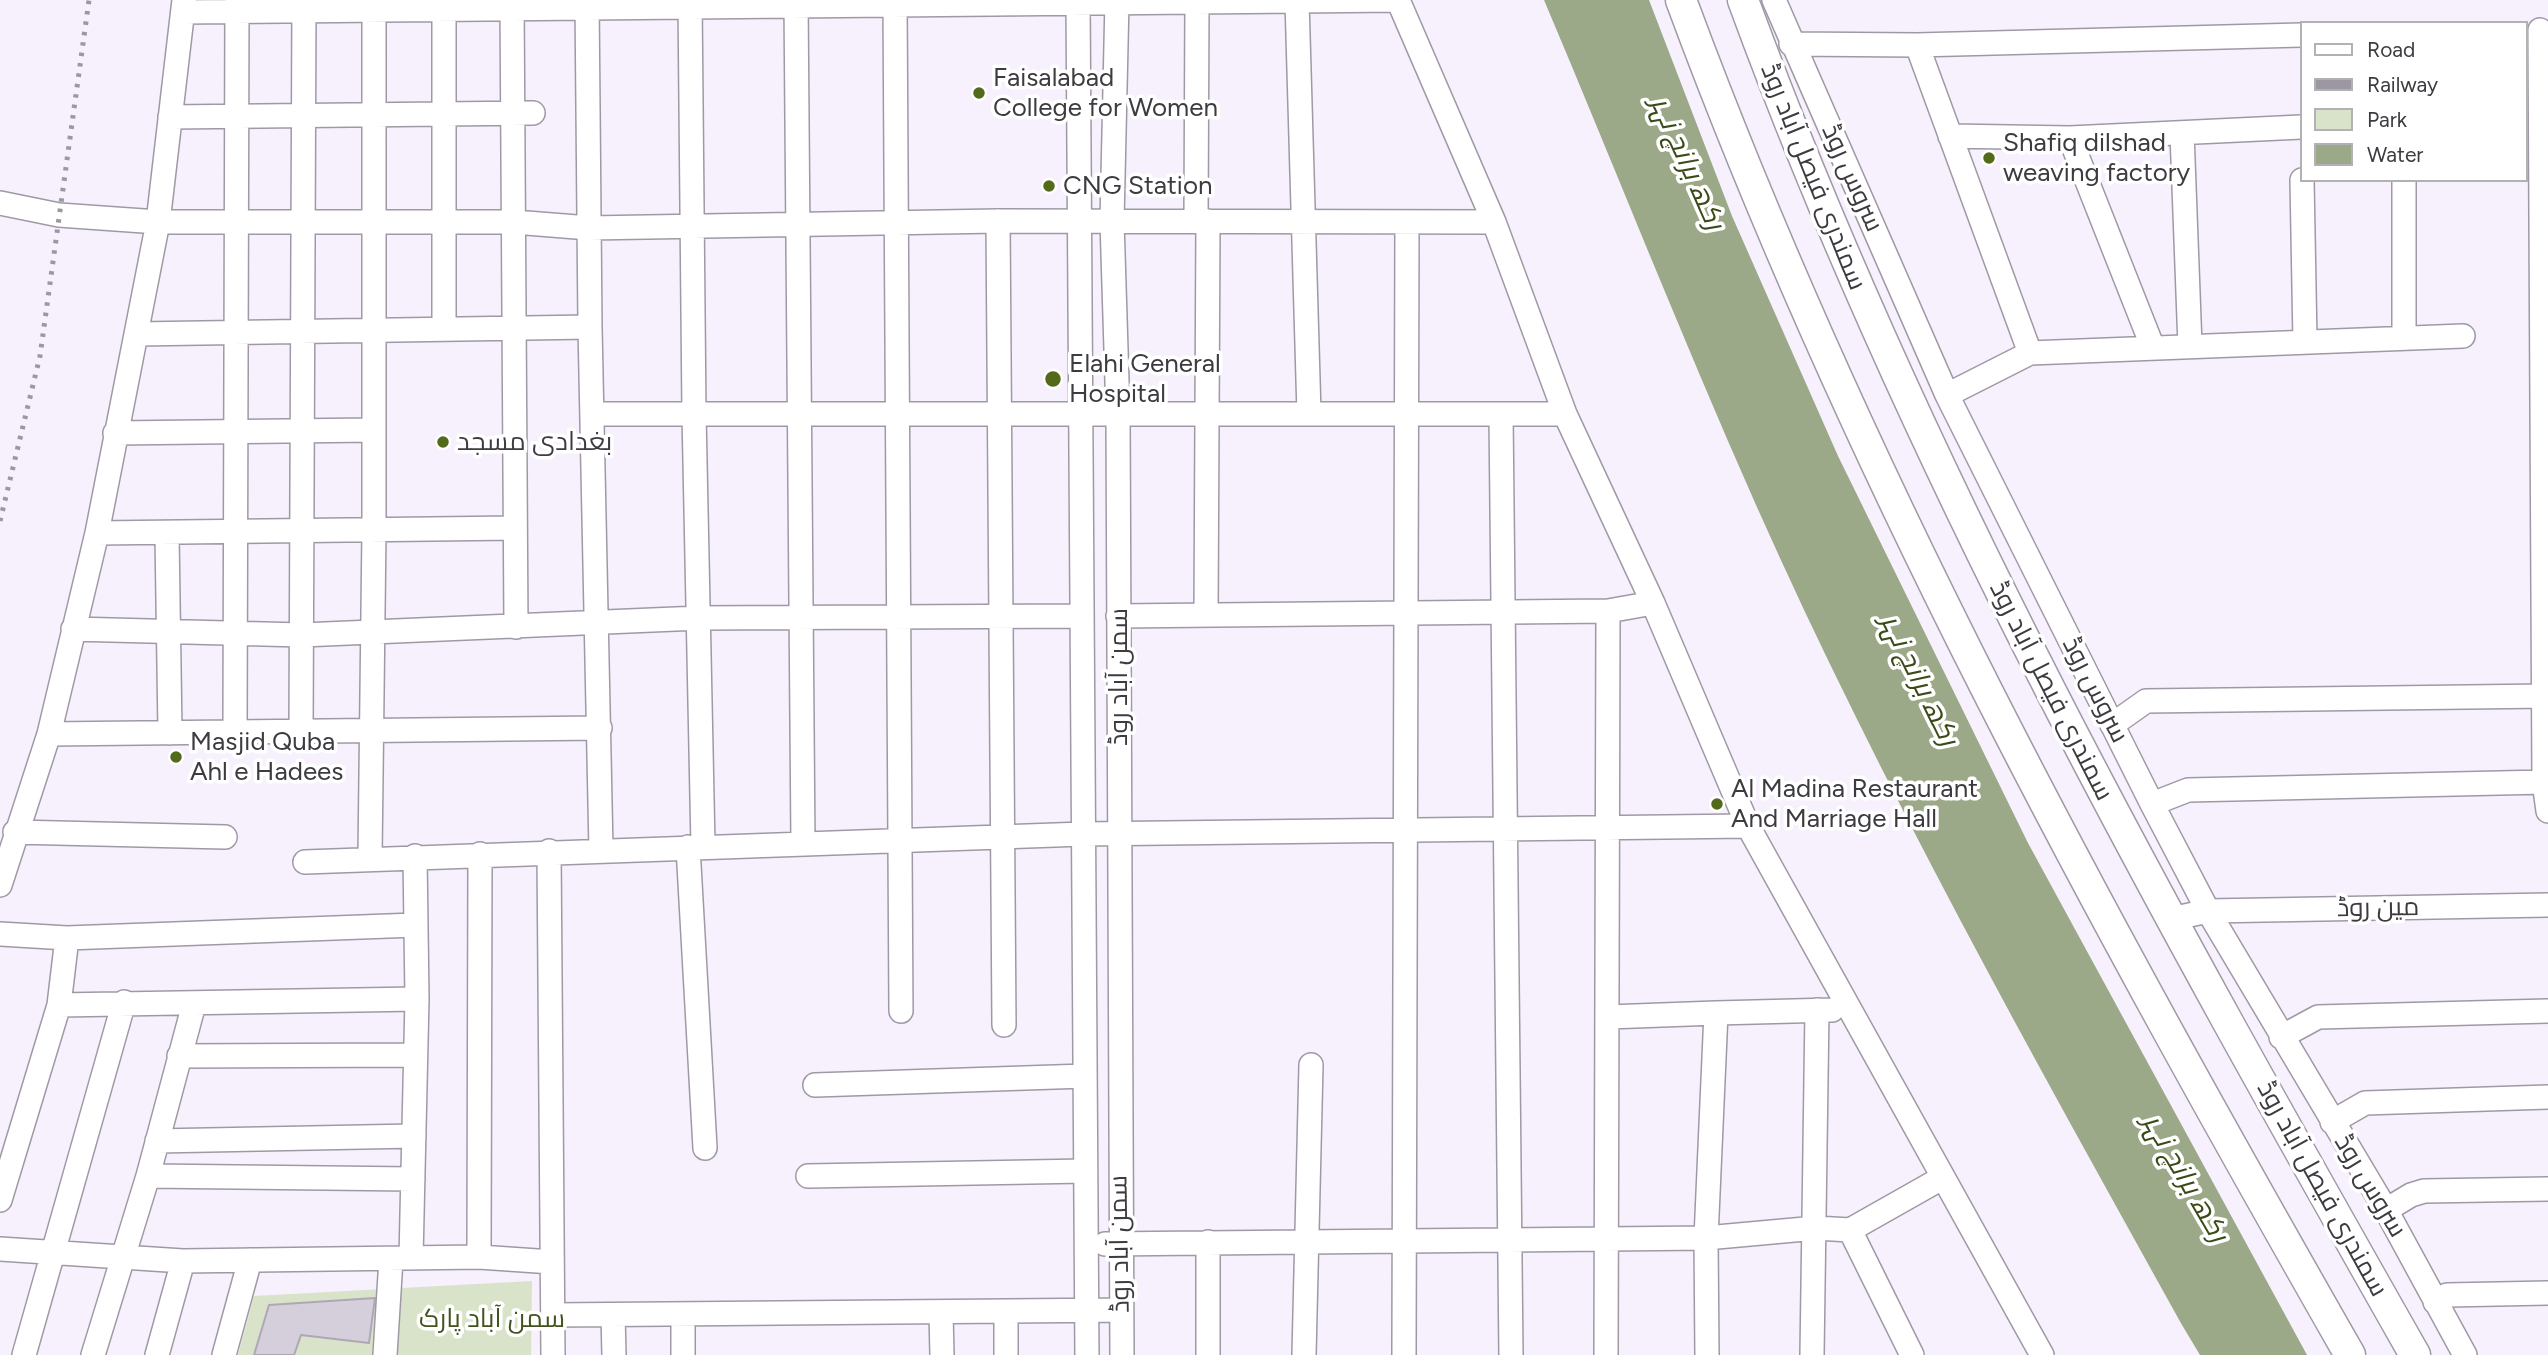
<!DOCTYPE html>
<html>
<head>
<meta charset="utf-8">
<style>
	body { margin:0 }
	#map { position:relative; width:2548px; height:1355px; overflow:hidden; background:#f7f0fd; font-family:Figtree,sans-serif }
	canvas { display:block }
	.legend { position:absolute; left:2300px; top:21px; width:228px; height:161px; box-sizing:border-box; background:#fff; border:2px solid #b2b1b3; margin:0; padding:9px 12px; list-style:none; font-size:21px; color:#3e3b40 }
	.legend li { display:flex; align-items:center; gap:14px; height:35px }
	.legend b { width:35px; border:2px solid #b2b1b3 }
</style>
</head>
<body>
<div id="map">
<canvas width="2548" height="1355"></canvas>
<ul class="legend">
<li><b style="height:9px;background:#fff"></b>Road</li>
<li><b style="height:9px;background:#9c97a0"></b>Railway</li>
<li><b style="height:19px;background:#d9e3c9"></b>Park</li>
<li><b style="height:19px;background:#9ca988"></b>Water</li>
</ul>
</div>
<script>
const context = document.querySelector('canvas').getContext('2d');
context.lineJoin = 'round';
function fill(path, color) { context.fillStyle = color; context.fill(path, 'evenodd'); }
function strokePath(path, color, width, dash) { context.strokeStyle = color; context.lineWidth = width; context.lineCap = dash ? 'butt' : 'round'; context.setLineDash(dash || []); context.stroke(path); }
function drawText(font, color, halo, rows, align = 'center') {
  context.font = font + ' Figtree,Cairo,sans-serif'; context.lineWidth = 7; context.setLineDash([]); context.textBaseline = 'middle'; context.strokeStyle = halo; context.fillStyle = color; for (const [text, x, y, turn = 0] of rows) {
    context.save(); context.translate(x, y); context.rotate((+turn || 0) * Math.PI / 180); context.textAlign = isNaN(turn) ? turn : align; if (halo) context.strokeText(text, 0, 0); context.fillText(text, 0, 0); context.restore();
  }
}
const green = new Path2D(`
	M532 1281 531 1355H238L254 1296Z`);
const water = new Path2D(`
	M1544 0H1649L1732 216 1838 456 2028 843 2307 1355H2200L2182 1325C2033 1056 1881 786 1756 505 1682 338 1615 168 1544 0Z`);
const building = new Path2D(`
	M375 1298 369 1343 301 1335 294 1355H254L269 1305Z`);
const minor = new Path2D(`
	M444 0V329
	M512 0 516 627
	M587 0 590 327 601 850
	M690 0 694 414 703 846
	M796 0 803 843
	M895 0 901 1011
	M1078 0 1087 1355
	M1117 0 1112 221 1118 414 1122 1355
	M1398 0 1494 222 1565 414 1653 603 1748 826 2042 1355
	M1774 0 1947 395 2152 804 2208 911 2386 1210 2465 1355
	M1297 1 1309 414
	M183 12 1398 0
	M2540 30 2544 782 2548 811
	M1791 44 1917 45 2301 35
	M1917 45 2030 353
	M170 117 533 113
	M2182 133 2190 346
	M1950 136 2070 138 2301 127
	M2070 138 2153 348
	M2302 180 2305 342
	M0 203 59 215 158 222H514L589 228 998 221 1494 222
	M998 221 1004 1025
	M1196 221 1197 0
	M137 334 590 327
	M2404 338V180
	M1947 395 2030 353 2463 336
	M593 414H1565
	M1501 414 1511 1355
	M115 433 372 430
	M97 533 515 528
	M167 534 170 733
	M1206 615 1208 221
	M1118 616 1608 611 1653 603
	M73 629 302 635 699 618 1081 616
	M2112 725 2146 701 2548 696
	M235 732 237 0
	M301 732 304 0
	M49 734 600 728
	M2152 804 2188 790 2544 782
	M15 832 225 837
	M688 847 705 1148
	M549 851 553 1355
	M370 857 374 530V0
	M305 862 1083 834 1748 826
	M0 885 49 734 97 533 158 222 184 0
	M2171 919 2208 911 2548 905
	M0 934 67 938 415 925
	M59 1005 417 999
	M1716 1013 1832 1010
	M1608 1017 1716 1013 1706 1238 1707 1355
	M2281 1037 2318 1017 2548 1011
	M179 1056 414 1055
	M815 1085 1085 1076
	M2332 1122 2365 1103 2548 1097
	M157 1141 414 1136
	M148 1176 413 1179
	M808 1176 1085 1171
	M0 1200 59 1005 67 938
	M2386 1210 2411 1195 2424 1191 2548 1189
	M1850 1230 1912 1355
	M1105 1244 1706 1238 1816 1228 1850 1230 1942 1178
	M0 1249 183 1261 479 1257 552 1262
	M479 1257 480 854
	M411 1258 417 999 415 856
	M2435 1302 2447 1295 2548 1293
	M1006 1312V1355
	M941 1313 942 1355
	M683 1314V1355
	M553 1315 1121 1310
	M613 1315 614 1355
	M24 1355 124 1002
	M93 1355 148 1176 194 1004
	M157 1355 183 1261
	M224 1355 250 1260
	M385 1355 391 1259
	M1208 1355V1242
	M1304 1355 1311 1065
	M1404 1355 1407 222
	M1606 1355 1608 611
	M1812 1355 1817 1010`);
const major = new Path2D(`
	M1681 0C1856 474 2100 917 2350 1355
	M1743 0C1917 475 2166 916 2415 1355`);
const rail = new Path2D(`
	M0 521 40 356 89 0`);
const markers = [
	[979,93,7,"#536a1a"],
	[1989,158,7,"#536a1a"],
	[1049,186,7,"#536a1a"],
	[1053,379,9,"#536a1a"],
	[443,442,7,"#536a1a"],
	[176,757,7,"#536a1a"],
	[1717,804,7,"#536a1a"]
];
const poiNames = [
	["Faisalabad",993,78],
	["College for Women",993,108],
	["Shafiq dilshad",2003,143],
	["weaving factory",2003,173],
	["CNG Station",1063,186],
	["Elahi General",1069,364],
	["Hospital",1069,394],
	["بغدادی مسجد",457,442],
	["Masjid Quba",190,742],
	["Ahl e Hadees",190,772],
	["Al Madina Restaurant",1731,789],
	["And Marriage Hall",1731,819]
];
const streetNames = [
	["سمندری فیصل آباد روڈ",1813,177,68],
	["سروس روڈ",1852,178,66],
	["سمن آباد روڈ",1119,677,-90],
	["سروس روڈ",2095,690,63],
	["سمندری فیصل آباد روڈ",2051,691,63],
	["مین روڈ",2378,908,-1],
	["سروس روڈ",2370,1186,59],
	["سمندری فیصل آباد روڈ",2322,1189,61],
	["سمن آباد روڈ",1120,1244,-91]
];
const parkNames = [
	["سمن آباد پارک",492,1319]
];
const waterNames = [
	["رکھ برانچ نہر",1687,163,66],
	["رکھ برانچ نہر",1919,680,64],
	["رکھ برانچ نہر",2185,1178,60]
];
fill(green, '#d9e3c9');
fill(water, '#9ca988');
fill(building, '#d5cedb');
strokePath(building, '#aea8b4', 2);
strokePath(minor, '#a099a5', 26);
strokePath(major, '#a099a5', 33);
strokePath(minor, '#fff', 23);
strokePath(major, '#fff', 30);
strokePath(rail, '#9c97a0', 5, [3.5, 7]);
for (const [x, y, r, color] of markers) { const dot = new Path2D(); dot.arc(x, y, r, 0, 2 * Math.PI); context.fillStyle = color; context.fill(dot); strokePath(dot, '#fff', 2.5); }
drawText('26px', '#3e3b40', '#fff', poiNames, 'left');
drawText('26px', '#3e3b40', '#fff', streetNames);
drawText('26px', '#42531f', '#fff', parkNames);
drawText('italic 28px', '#3b4b17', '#fff', waterNames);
</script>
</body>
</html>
